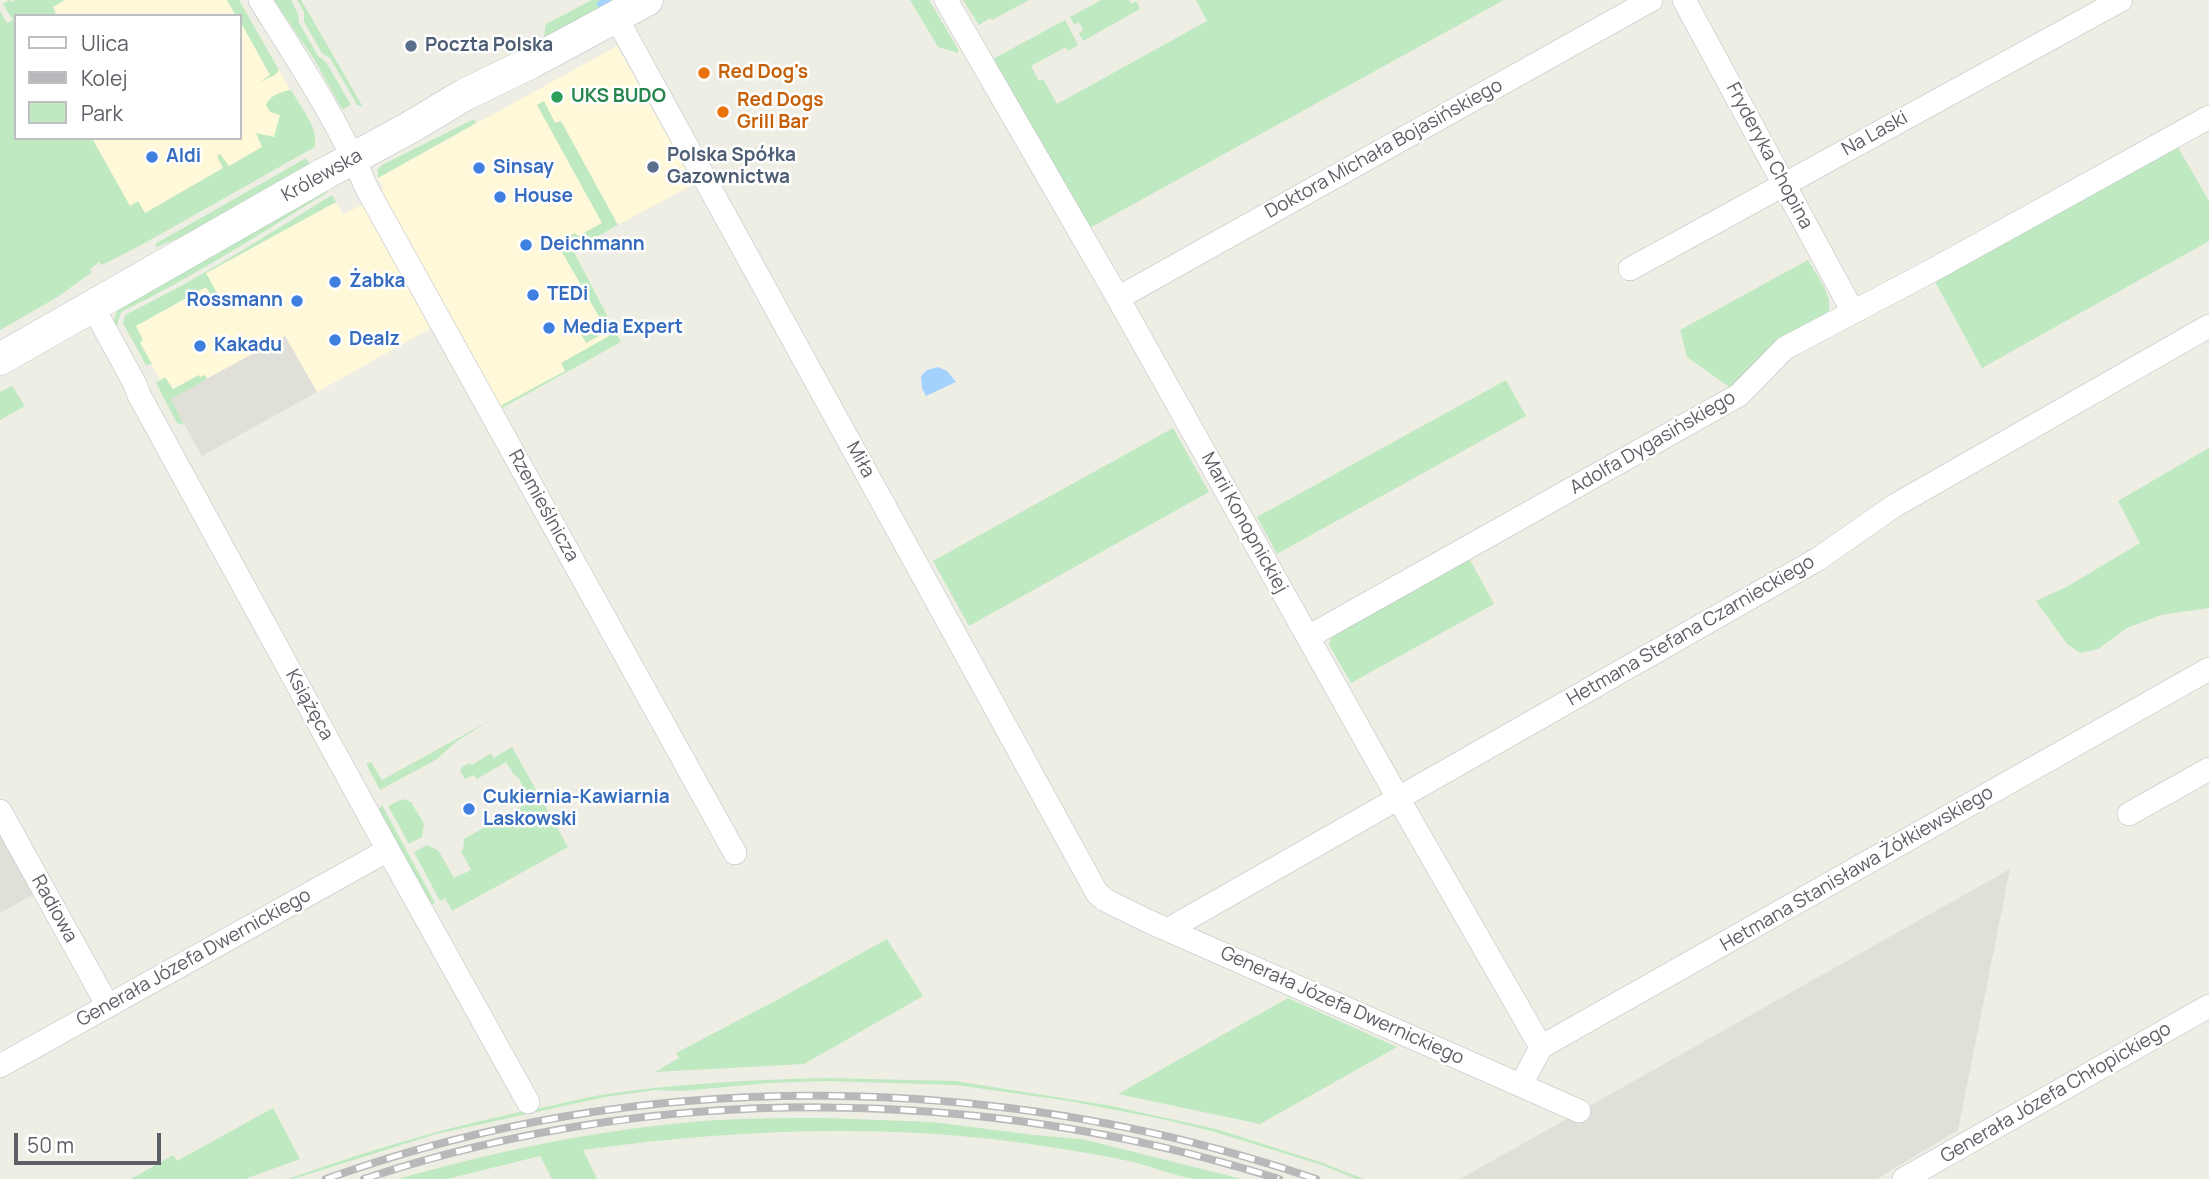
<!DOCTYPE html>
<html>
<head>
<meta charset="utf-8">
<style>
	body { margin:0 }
	#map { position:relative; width:2209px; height:1179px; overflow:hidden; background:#efeee4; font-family:Manrope,sans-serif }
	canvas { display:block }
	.legend { position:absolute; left:14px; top:14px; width:228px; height:126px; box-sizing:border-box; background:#fff; border:2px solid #bebfc2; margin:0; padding:9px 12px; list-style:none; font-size:21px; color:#5c6066 }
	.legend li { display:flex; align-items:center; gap:14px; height:35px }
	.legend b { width:35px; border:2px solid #bebfc2 }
	.scale { position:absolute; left:14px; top:1133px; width:147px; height:32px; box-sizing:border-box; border:4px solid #5c6066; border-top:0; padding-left:9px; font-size:21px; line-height:24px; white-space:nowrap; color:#5c6066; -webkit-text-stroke:5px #fff; paint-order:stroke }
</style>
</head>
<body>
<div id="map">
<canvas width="2209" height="1179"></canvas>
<ul class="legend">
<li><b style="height:9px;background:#fff"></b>Ulica</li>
<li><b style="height:9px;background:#b7b8b9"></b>Kolej</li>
<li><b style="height:19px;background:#bfe9c1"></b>Park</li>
</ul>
<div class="scale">50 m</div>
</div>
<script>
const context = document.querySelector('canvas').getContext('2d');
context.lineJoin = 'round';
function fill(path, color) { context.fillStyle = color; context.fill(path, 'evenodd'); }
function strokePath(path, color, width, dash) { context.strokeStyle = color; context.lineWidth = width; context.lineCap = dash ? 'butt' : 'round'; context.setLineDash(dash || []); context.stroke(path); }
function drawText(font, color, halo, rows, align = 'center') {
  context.font = font + ' Manrope,sans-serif'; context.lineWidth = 5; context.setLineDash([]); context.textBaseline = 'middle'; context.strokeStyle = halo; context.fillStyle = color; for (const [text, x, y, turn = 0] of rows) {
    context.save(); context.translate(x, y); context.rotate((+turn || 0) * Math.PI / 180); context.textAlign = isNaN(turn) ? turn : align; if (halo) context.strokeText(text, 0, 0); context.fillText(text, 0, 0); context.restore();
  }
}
const commercial = new Path2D(`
	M47 0H239L311 126 316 138 315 147 143 244 82 138H240V16H21Z
	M617 46 694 184 573 249 621 342 502 408 395 216 378 193 384 189 378 178Z
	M336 202 343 215 363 204 431 328 317 392 285 336 170 399 140 342 136 326 206 287V273Z`);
const industrial = new Path2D(`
	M285 336 317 392 202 456 170 399Z
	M0 834 34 894 0 913Z
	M2010 869 1958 1130 1877 1179H1460Z`);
const green = new Path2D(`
	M9 0 11 2 15 0H65L53 7 56 13 50 16H16V138H92L130 206 138 201 145 213 223 168 217 156 220 154 229 166 262 147 256 133 274 137 280 115 270 112 266 105C269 96 282 91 291 90 300 106 319 128 315 147L143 244 102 265 99 262 90 269 92 272 56 298 0 330V11L7 23 13 20 3 4Z
	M227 0H239L279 70 275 75 260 82 270 75 240 21V16H236Z
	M274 0H291L298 14 299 23 318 56 326 62 351 105 343 109 341 107 314 59Z
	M297 0H301L363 107 357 105 330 58 322 53 304 22V12Z
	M592 0H619L547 37 544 36 546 24Z
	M910 0H929L958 49V53L938 47Z
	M963 0H1029L992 20 990 18 979 25Z
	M1101 0H1129L1131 4 1136 1 1140 9 1083 41 1079 33 1083 30 1079 22 1074 25 1070 17Z
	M1196 0H1504L1088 229 991 60 1065 20 1078 45 1068 51 1066 47 1031 66 1039 81 1043 79 1057 104 1207 21Z
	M544 101 555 123 561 121 618 225 573 250 621 342 502 408V405L565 371 561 363 609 336 606 332 586 343 581 334 602 322 557 243 575 233 578 236 602 223 537 105Z
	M474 119 476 123 378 178V169L382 165Z
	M2176 144 2209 201V241L1982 368 1933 278Z
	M306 158 310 165 189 234 157 247 155 244Z
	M326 189 328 192C260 234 193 277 121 312L116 329 114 320 118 309Z
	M332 195 336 202 206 273 217 293 215 298 213 299 206 287 136 326 143 340 140 343 152 364 146 365 123 323 125 315C197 280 264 237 332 195Z
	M1808 260C1816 275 1835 297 1828 314L1735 391 1687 357 1680 330Z
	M199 375 200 377 205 375 207 379 171 399 184 425 177 423 156 383 165 377 173 389Z
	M1506 380 1526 416 1277 554 1257 517Z
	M12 386 25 406 0 420V392Z
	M1173 428 1209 492 969 626 933 561Z
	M2209 448V608L2161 615 2127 628 2098 649 2080 653 2067 644 2036 601 2068 586 2140 543 2118 501Z
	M1469 558 1494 604 1351 683 1329 645 1332 633Z
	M491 720 457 741 437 759 380 790 366 764 371 762 382 780Z
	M512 747 568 847 452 911 445 898 440 901 414 852 427 845 438 850 454 878 471 870 461 851 463 849 464 839 529 802C524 793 523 785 518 777L514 775 506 762 477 779 474 775 465 779 460 771 462 767 470 763 472 765 491 753 494 758Z
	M403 799 411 802 424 824 422 837 409 844 388 806Z
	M382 805 435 903 433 904 429 903 378 811Z
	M887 939 923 996 804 1064 655 1072 679 1058 676 1053 777 1000Z
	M1288 998 1397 1047 1260 1124 1118 1094Z
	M826 1078 955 1081 1107 1105 1216 1129 1323 1163 1364 1179H1356L1322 1165 1215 1132 1162 1119 1069 1101 956 1085 827 1081 769 1083 682 1091 656 1090 605 1097 436 1134 293 1179H288C372 1149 457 1124 545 1107 565 1103 586 1097 607 1094 679 1083 753 1080 826 1078Z
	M273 1108 300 1159 245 1179H131L173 1155 177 1161Z
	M826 1118 932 1122 1034 1135 1082 1139 1242 1179C1227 1179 1210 1179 1195 1179 1174 1176 1153 1167 1133 1162 1097 1154 1059 1148 1023 1143 876 1123 729 1130 583 1150L597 1179H552L540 1156 447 1179H398C490 1153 586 1132 682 1123 730 1118 778 1118 826 1118Z`);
const water = new Path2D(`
	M938 367 947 371 956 382 926 396 922 388 921 376 927 370Z`);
const stream = new Path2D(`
	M600 4 607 0`);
const minor = new Path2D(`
	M260 0C299 62 339 122 367 189L735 853
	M946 0 1118 298 1398 798 1541 1047
	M1684 0 1853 312
	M616 17 1097 893 1105 900 1150 922 1579 1111
	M1630 269 2121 0
	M1118 298 1651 0
	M91 308 100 320 135 384 139 395 388 850 528 1102
	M1308 637 1739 395 1785 348 1931 271 2209 117
	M0 811 108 1006
	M2129 814 2209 769
	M1169 929 1818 559 1894 506 2209 326
	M0 1066 388 850
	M1521 1085 1541 1047 2209 669
	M1904 1179 2209 1006`);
const secondary = new Path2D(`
	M0 359 324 174 409 128 464 95 530 63 647 0`);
const rail = new Path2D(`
	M326 1179C644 1065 998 1071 1316 1179
	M364 1179C659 1081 984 1086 1279 1179`);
const markers = [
	[411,46,7,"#5c6f8a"],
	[704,73,7,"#e8710a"],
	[557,97,7,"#2e9e5b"],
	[723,112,7,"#e8710a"],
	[152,157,7,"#3f7fe0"],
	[653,167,7,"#5c6f8a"],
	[479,168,7,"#3f7fe0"],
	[500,197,7,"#3f7fe0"],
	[526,245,7,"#3f7fe0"],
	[335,282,7,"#3f7fe0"],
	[533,295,7,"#3f7fe0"],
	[297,301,7,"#3f7fe0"],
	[549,328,7,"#3f7fe0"],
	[335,340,7,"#3f7fe0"],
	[200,346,7,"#3f7fe0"],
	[469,809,7,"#3f7fe0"]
];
const serviceNames = [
	["Poczta Polska",425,46],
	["Polska Spółka",667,156],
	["Gazownictwa",667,178]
];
const foodNames = [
	["Red Dog's",718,73],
	["Red Dogs",737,101],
	["Grill Bar",737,123]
];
const leisureNames = [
	["UKS BUDO",571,97]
];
const streetNames = [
	["Na Laski",1875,134,-29],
	["Doktora Michała Bojasińskiego",1384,149,-29],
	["Fryderyka Chopina",1769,156,62],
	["Królewska",322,176,-29],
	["Adolfa Dygasińskiego",1653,443,-30],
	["Miła",860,460,61],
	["Rzemieślnicza",543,506,61],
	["Marii Konopnickiej",1244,523,61],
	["Hetmana Stefana Czarnieckiego",1691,631,-30],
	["Książęca",309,705,61],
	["Hetmana Stanisława Żółkiewskiego",1857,869,-30],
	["Radiowa",54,909,61],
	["Generała Józefa Dwernickiego",194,958,-29],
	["Generała Józefa Dwernickiego",1342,1006,24],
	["Generała Józefa Chłopickiego",2056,1093,-30]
];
const shopNames = [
	["Aldi",166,157],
	["Sinsay",493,168],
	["House",514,197],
	["Deichmann",540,245],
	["Żabka",349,282],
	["TEDi",547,295],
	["Rossmann",283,301,"right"],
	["Media Expert",563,328],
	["Dealz",349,340],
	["Kakadu",214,346],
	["Cukiernia-Kawiarnia",483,798],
	["Laskowski",483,820]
];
fill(commercial, '#fff8d9');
fill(industrial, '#e0dfd8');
fill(green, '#bfe9c1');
fill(water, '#a4d2ff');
strokePath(stream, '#a4d2ff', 6);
strokePath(minor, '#b9bcc1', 24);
strokePath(secondary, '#b9bdc3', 33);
strokePath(minor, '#fff', 23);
strokePath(secondary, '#fff', 32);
strokePath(rail, '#b7b8b9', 8);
strokePath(rail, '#fff', 5, [16]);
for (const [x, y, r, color] of markers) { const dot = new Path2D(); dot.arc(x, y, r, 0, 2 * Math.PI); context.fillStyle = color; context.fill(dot); strokePath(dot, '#fff', 2.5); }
drawText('bold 19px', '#4e5e75', '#fff', serviceNames, 'left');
drawText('bold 19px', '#c56008', '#fff', foodNames, 'left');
drawText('bold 19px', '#27864d', '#fff', leisureNames, 'left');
drawText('19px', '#5c6066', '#fff', streetNames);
drawText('bold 19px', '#366cbe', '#fff', shopNames, 'left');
</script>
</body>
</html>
